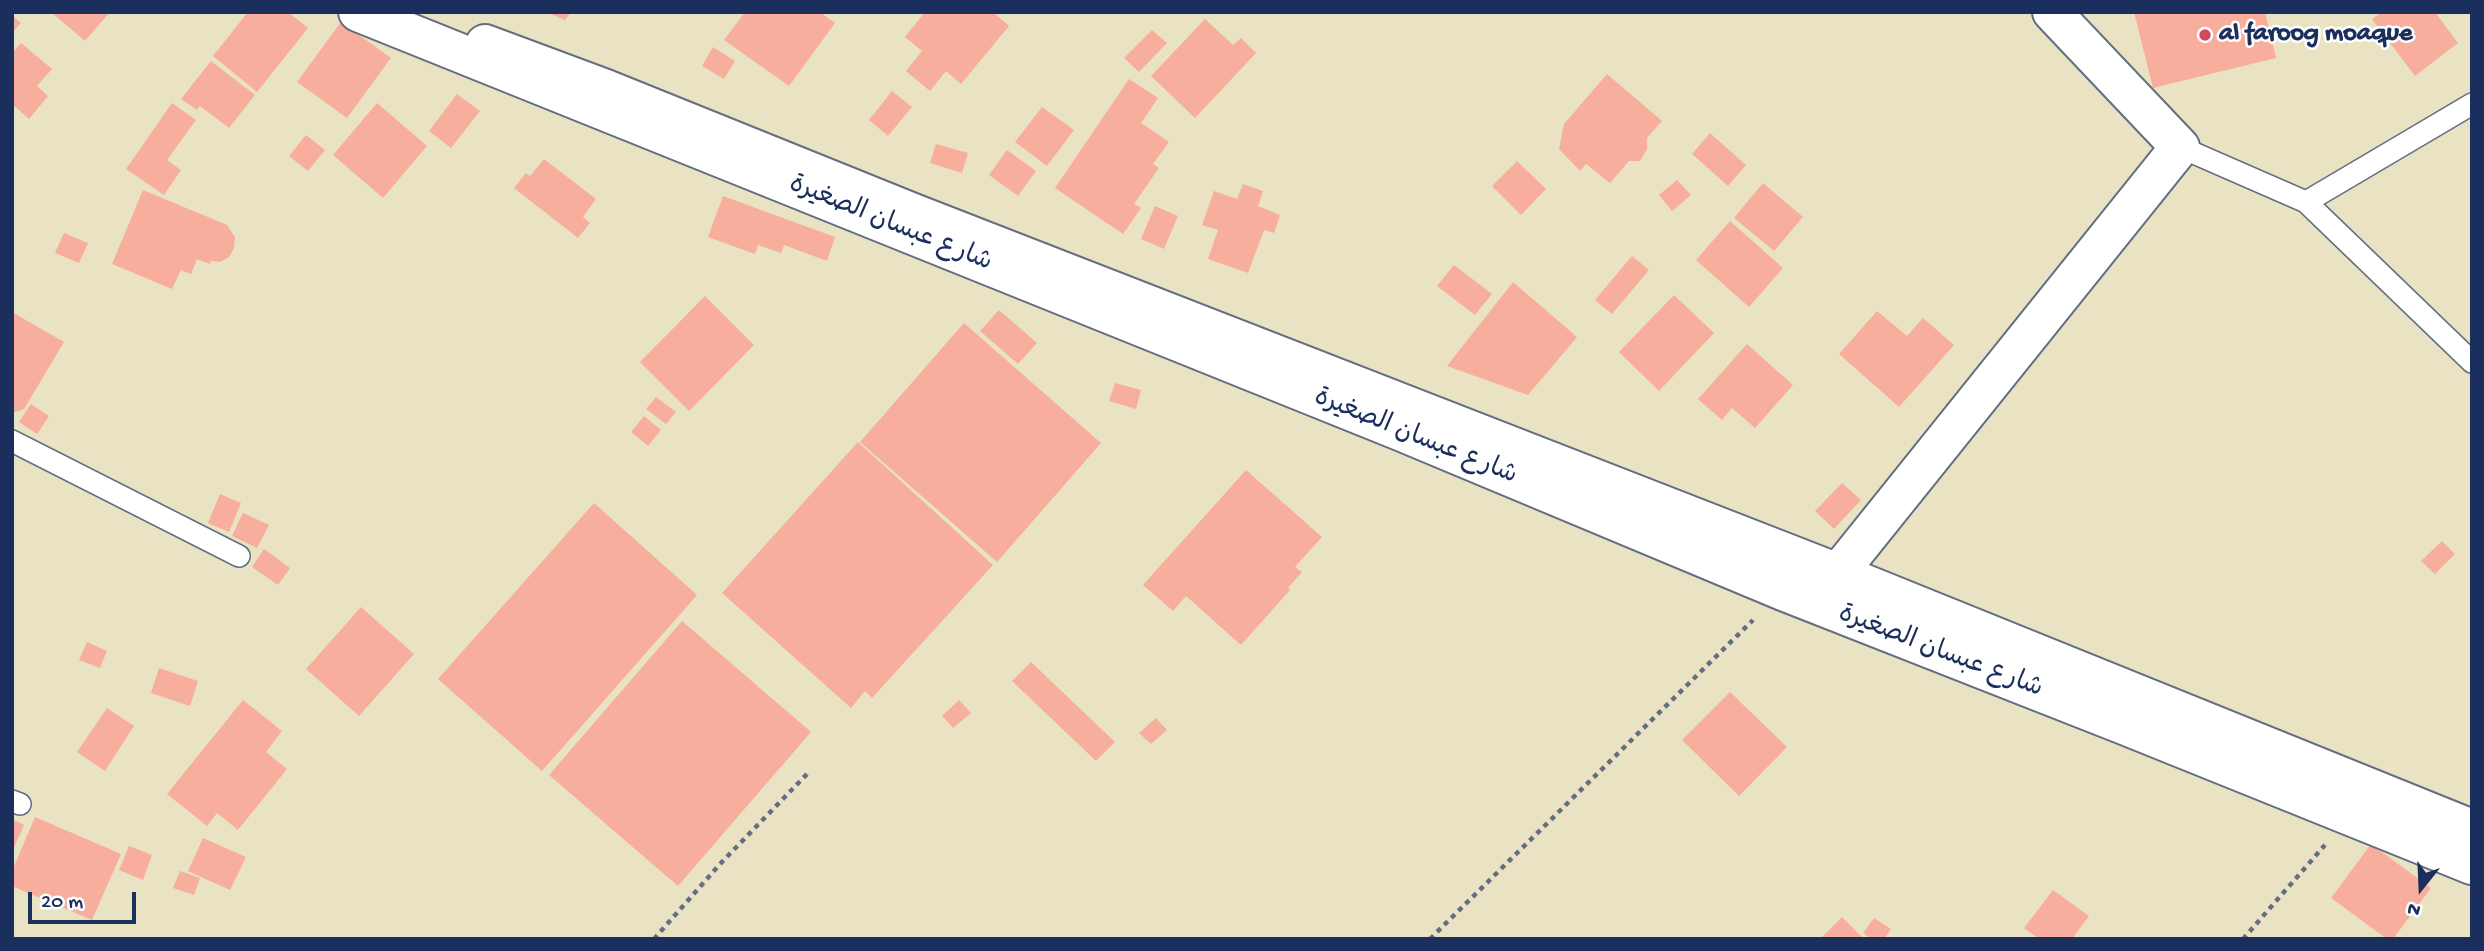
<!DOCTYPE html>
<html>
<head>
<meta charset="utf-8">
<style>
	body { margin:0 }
	#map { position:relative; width:2484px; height:951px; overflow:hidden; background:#e9e3c3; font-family:"Gochi Hand",sans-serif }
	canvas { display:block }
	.frame { position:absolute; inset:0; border:14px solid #1b2f5e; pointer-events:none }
	.north { position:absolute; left:2386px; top:853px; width:70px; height:70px; -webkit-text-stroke:5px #fff; paint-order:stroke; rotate:198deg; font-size:19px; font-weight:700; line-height:28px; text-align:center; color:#1b2f5e }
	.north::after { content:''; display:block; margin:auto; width:24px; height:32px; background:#1b2f5e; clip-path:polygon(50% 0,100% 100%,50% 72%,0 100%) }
	.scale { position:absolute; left:28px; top:892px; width:108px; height:32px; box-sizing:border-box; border:4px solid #1b2f5e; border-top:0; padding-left:9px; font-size:21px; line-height:24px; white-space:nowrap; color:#1b2f5e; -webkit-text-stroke:5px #fff; paint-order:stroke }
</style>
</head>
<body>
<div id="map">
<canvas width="2484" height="951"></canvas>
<div class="frame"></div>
<div class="north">N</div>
<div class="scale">20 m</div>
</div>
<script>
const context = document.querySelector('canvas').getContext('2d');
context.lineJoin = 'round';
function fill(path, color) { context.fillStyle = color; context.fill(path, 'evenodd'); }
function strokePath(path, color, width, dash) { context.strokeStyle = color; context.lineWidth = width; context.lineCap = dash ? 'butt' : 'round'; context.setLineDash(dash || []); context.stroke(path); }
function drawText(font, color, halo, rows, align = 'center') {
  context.font = font + ' "Gochi Hand","Playpen Sans Arabic",sans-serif'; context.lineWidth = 5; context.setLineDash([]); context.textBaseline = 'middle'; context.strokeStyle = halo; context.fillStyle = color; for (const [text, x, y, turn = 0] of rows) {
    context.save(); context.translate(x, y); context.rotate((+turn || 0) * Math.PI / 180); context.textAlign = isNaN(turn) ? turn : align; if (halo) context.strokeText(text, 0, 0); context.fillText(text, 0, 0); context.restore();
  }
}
const building = new Path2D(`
	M51 12H110L85 41Z
	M248 12H288L308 28 257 92 213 56Z
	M546 12H571L565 20Z
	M745 12H820L835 23 789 86 724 40Z
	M925 12H993L1009 26 961 84 946 71 930 91 906 71 922 51 905 37Z
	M2134 12H2265L2276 58 2153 88Z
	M2382 12H2435L2458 43 2415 76 2372 19Z
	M12 15 21 23 12 33Z
	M1205 19 1233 45 1241 38 1256 53 1195 118 1151 76Z
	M341 22 391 58 347 118 297 82Z
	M1152 30 1167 43 1139 72 1124 58Z
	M21 43 52 69 37 86 48 96 29 119 12 104V53Z
	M713 47 735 61 724 79 702 66Z
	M211 61 255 95 229 128 200 106 197 110 181 99Z
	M1607 74 1662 121 1647 138V149L1640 161H1629L1610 183 1586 164 1580 171 1559 149 1564 124Z
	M1129 79 1158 98 1141 123 1169 142 1153 164 1159 168 1134 204 1141 208 1123 234 1055 188Z
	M892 91 912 107 888 136 869 120Z
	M457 94 480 111 451 148 429 131Z
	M172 103 196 120 167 160 181 170 164 195 126 169Z
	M377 103 427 146 383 198 333 155Z
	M1042 107 1074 130 1047 166 1015 142Z
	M1710 133 1746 165 1728 186 1692 154Z
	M306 135 325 150 308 171 289 156Z
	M936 144 968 153 962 173 930 163Z
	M1007 150 1036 171 1018 196 989 175Z
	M544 159 596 199 583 217 590 223 578 238 514 188 526 173 530 176Z
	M1517 161 1546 189 1521 215 1492 186Z
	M1677 180 1691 195 1672 211 1659 195Z
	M1763 183 1803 217 1774 251 1734 218Z
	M1243 184 1263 191 1258 206 1280 215 1274 233 1264 230 1248 273 1208 259 1218 230 1202 225 1214 191 1237 199Z
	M143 190 227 225 235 237 234 248 229 257 220 262 211 261 210 264 197 259 191 274 181 270 172 289 112 264Z
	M723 196 835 237 827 261 784 245 781 253 758 245 755 254 708 237Z
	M1155 206 1178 216 1164 249 1141 239Z
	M1730 221 1783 268 1749 307 1696 260Z
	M64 233 88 243 79 263 55 253Z
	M1632 256 1649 270 1612 314 1595 300Z
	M1454 265 1492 294 1475 315 1437 286Z
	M1513 282 1577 337 1528 395 1447 366Z
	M1674 295 1714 333 1659 391 1619 352Z
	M705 296 754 345 689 411 640 362Z
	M999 310 1037 343 1018 364 980 331Z
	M1877 311 1907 336 1923 318 1954 345 1899 407 1839 354Z
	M12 312 64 342 24 409 12 413Z
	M964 323 1101 443 997 562 860 442Z
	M1747 344 1793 385 1755 428 1732 408 1722 420 1698 399Z
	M1115 383 1141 390 1136 409 1109 401Z
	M656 397 676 412 666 424 646 409Z
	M31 404 49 416 37 434 19 422Z
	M644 416 661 430 648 446 631 432Z
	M858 442 993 565 872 698 865 691 851 708 722 593Z
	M1246 470 1322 537 1295 567 1302 572 1288 588 1290 590 1241 645 1186 596 1173 611 1143 585Z
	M1842 483 1861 500 1834 529 1815 511Z
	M220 494 241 503 229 532 208 523Z
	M594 503 697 595 542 771 438 679Z
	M243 513 269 525 257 548 232 536Z
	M2442 541 2455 554 2435 574 2421 561Z
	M264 549 290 568 278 585 252 567Z
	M361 607 414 654 359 716 306 669Z
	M682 621 811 732 678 886 549 775Z
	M87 642 107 651 100 668 79 660Z
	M1031 662 1115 742 1096 761 1012 681Z
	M159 668 198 681 190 706 151 693Z
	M1730 692 1787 747 1739 796 1682 740Z
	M243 700 282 731 266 752 287 769 238 830 217 813 207 826 167 794Z
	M959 700 971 713 953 728 942 716Z
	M107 708 134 726 105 771 77 752Z
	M1156 718 1167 730 1151 744 1139 733Z
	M35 817 121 854 92 920 12 886V871Z
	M12 819 24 825 12 852Z
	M203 838 246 857 230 890 188 871Z
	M2371 844 2431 888 2393 939H2387L2331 898Z
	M129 846 152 855 143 880 119 870Z
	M180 871 200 878 194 895 173 888Z
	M2053 890 2089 916 2072 939H2039L2024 928Z
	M1842 917 1864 939H1820Z
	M1874 918 1891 929 1884 939H1871L1863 933Z`);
const path = new Path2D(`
	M654 939 720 864 809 772
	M1430 939 1753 620
	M2243 939 2325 845`);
const service = new Path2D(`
	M2180 147 2306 202 2472 104
	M2306 202 2472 362
	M12 441 239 556
	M12 801 20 804`);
const minor = new Path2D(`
	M1838 573 2180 147 2052 12`);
const tertiary = new Path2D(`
	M485 44 606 89 916 214 1838 573 2472 829`);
const secondary = new Path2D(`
	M358 12 1400 431 1783 591 2124 725 2472 865`);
const markers = [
	[2205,35,7,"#d1495b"]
];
const poiNames = [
	["al faroog moaque",2219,35]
];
const streetNames = [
	["شارع عبسان الصغيرة",890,225,22],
	["شارع عبسان الصغيرة",1415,438,22],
	["شارع عبسان الصغيرة",1940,653,21]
];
fill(building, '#f7ae9c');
strokePath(service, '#636e81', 24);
strokePath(minor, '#636e81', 42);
strokePath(tertiary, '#636e81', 42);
strokePath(secondary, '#636e81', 42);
strokePath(path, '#636e81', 4.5, [5, 5]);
strokePath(service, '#fff', 21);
strokePath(minor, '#fff', 38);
strokePath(tertiary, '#fff', 38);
strokePath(secondary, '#fff', 38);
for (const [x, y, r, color] of markers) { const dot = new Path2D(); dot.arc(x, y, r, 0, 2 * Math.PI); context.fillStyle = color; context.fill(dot); strokePath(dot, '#fff', 2.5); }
drawText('bold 26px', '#1b2f5e', '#fff', poiNames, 'left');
drawText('26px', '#1b2f5e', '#fff', streetNames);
</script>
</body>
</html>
